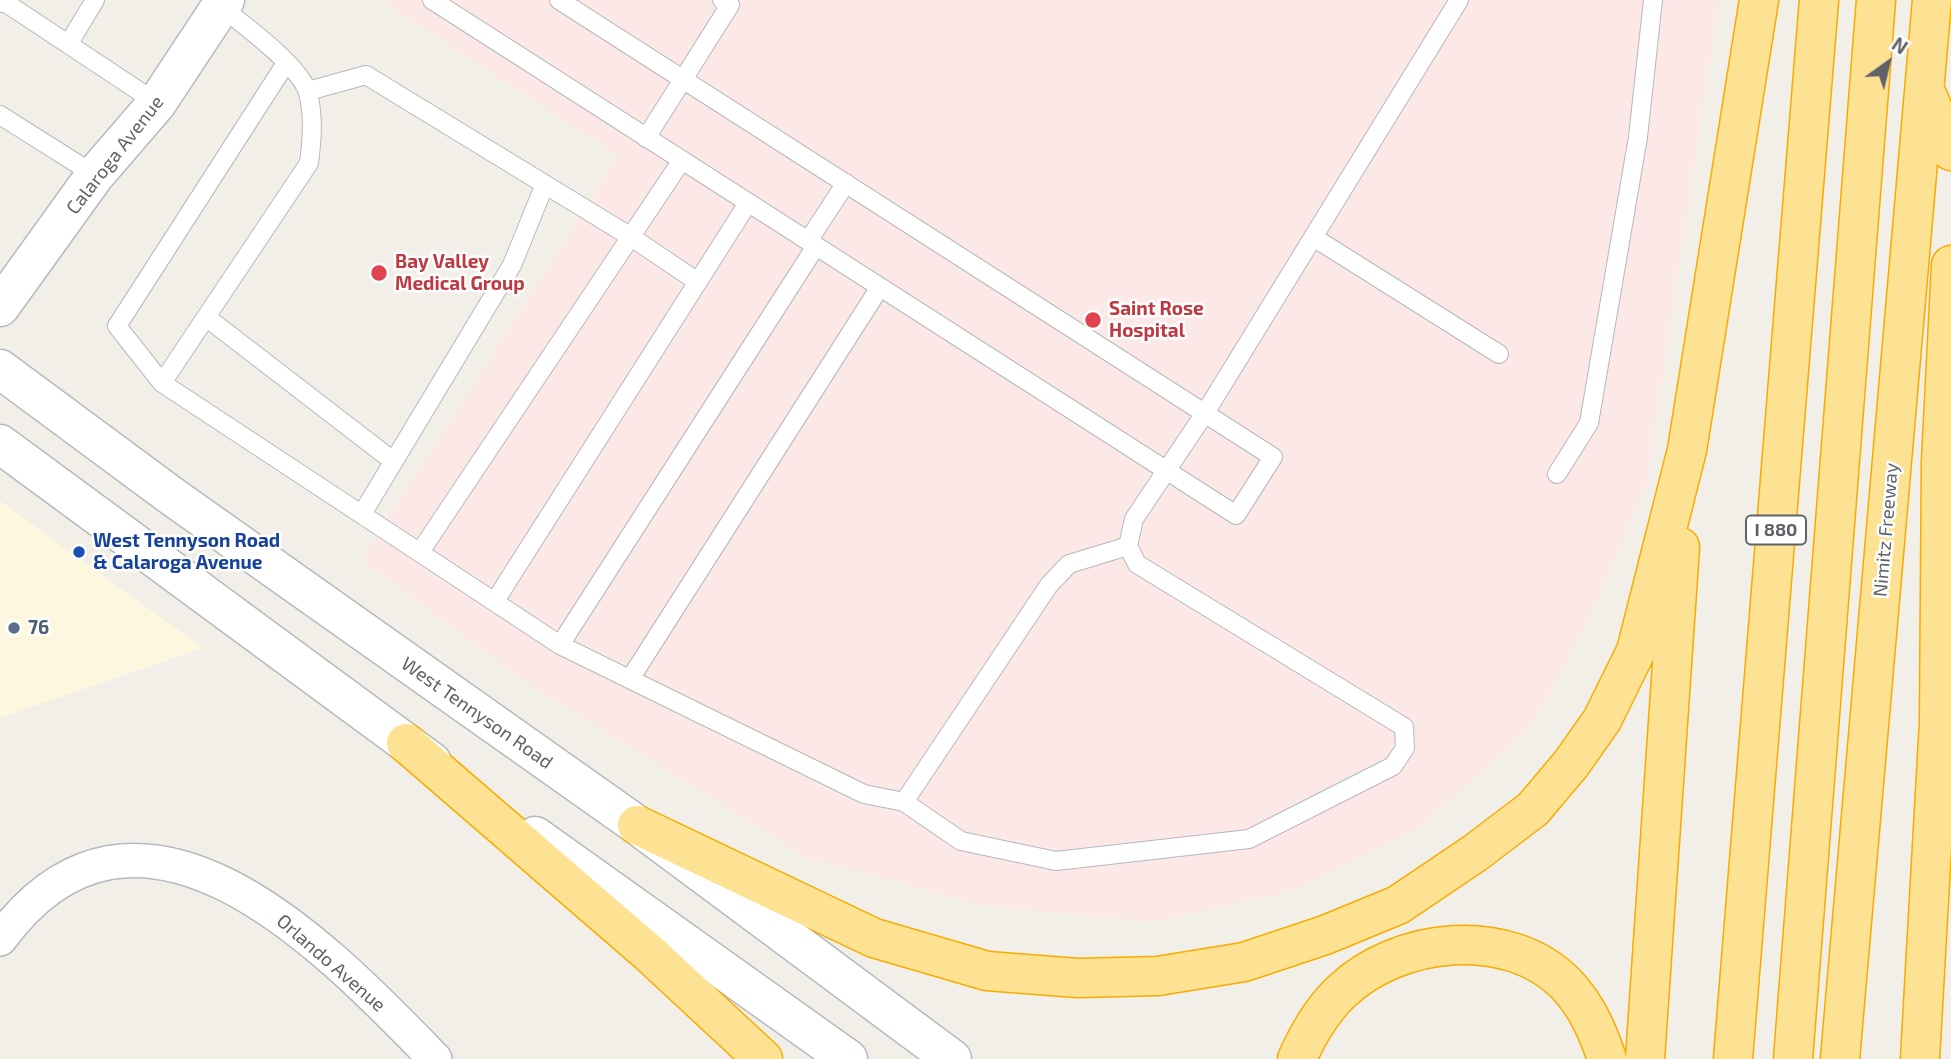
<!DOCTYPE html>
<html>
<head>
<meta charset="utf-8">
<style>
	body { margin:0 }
	#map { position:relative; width:1951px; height:1059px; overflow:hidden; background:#f1efe8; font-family:"Exo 2",sans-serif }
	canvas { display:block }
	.north { position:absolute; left:1853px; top:28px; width:70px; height:70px; -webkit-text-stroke:5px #fff; paint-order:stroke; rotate:34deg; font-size:19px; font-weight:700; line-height:28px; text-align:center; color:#5f6368 }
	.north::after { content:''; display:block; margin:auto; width:24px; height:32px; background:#5f6368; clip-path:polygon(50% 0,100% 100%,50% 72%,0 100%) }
</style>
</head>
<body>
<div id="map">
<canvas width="1951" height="1059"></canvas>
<div class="north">N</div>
</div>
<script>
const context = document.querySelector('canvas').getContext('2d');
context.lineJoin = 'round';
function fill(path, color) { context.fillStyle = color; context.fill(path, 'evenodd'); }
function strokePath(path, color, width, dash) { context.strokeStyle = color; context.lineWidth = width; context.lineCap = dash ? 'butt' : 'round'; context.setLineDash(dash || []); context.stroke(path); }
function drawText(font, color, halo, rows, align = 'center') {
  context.font = font + ' "Exo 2",sans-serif'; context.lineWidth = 5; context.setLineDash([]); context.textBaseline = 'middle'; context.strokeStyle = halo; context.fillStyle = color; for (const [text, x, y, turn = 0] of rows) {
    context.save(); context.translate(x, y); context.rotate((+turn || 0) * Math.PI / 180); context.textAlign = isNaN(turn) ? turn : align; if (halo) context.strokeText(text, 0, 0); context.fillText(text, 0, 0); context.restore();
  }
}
const commercial = new Path2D(`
	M0 501 203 648 0 718Z`);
const medical = new Path2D(`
	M380 0H1719L1646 484 1593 609 1531 727 1418 829 1293 891 1152 922 986 906 807 858 531 685 362 560 619 156Z`);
const lane = new Path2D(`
	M432 0 1236 515 1273 457 559 0
	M0 3H6L157 103
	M221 7C243 24 301 67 308 93 314 117 312 140 309 163L162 383 560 645 864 794 904 802 961 841 1056 861 1249 839 1393 766 1405 748 1404 727 1137 564 1128 546 1134 519 1205 413 1459 0
	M69 43 95 0
	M308 91 366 75 631 237 698 282
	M0 115 95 175
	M646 138 730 5 722 0
	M1313 237 1499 354
	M808 241 846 183
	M206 317 393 461
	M162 383 117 326 286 63
	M1557 474 1589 423 1638 137 1653 0
	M362 514 512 265 545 184
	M420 552 682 160
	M495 601 748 203
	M560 645 816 246
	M630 679 880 287
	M904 802 1049 585 1069 564 1128 546`);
const street = new Path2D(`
	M0 939C139 750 326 947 435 1059`);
const secondary = new Path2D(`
	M0 307 95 175 157 103 225 0
	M0 369 173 497 637 825 952 1059
	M0 444 432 762
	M535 836 848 1059`);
const highway = new Path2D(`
	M1927 95 1951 151
	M406 743 650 954 763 1059
	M637 825 874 938 987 971 1078 978 1158 976 1244 962 1325 935 1398 905 1475 853 1533 809 1571 764 1602 720 1636 651 1687 450 1759 0
	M1297 1059C1308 1034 1321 1011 1341 992 1398 937 1508 925 1566 984 1587 1006 1598 1032 1607 1059
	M1645 1059 1680 547
	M1733 1059 1819 0
	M1793 1059 1876 0
	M1840 1059 1932 0
	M1920 1059 1939 722 1941 462 1951 265`);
const markers = [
	[379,273,9,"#e0444e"],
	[1093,320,9,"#e0444e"],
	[79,552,7,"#1a4fb4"],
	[14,628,7,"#5c6f8a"]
];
const shields = [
	[1776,530,60]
];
const shieldNames = [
	["I 880",1776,530]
];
const streetNames = [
	["Calaroga Avenue",115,155,-52],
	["Nimitz Freeway",1886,530,-85],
	["West Tennyson Road",477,713,35],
	["Orlando Avenue",331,963,41]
];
const healthNames = [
	["Bay Valley",395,262],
	["Medical Group",395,284],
	["Saint Rose",1109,309],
	["Hospital",1109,331]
];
const transitNames = [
	["West Tennyson Road",93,541],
	["& Calaroga Avenue",93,563]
];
const serviceNames = [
	["76",28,628]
];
fill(commercial, '#fef7e0');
fill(medical, '#fce8e6');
strokePath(lane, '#b5b8bc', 20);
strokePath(street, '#b5b8bc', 36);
strokePath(secondary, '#b6babf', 41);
strokePath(highway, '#f9ab00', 41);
strokePath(lane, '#fff', 18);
strokePath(street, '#fff', 33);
strokePath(secondary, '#fff', 38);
strokePath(highway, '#fde293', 38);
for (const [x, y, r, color] of markers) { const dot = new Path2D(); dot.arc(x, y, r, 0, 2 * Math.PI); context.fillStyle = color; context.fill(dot); strokePath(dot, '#fff', 2.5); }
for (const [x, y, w] of shields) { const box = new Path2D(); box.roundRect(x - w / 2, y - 14.5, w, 29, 5); context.fillStyle = '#fff'; context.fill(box); strokePath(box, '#5f6368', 2); }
drawText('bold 18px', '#5f6368', null, shieldNames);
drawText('19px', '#5f6368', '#fff', streetNames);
drawText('bold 19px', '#be3a42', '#fff', healthNames, 'left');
drawText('bold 19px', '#164399', '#fff', transitNames, 'left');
drawText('bold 19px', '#4e5e75', '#fff', serviceNames, 'left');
</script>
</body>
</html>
